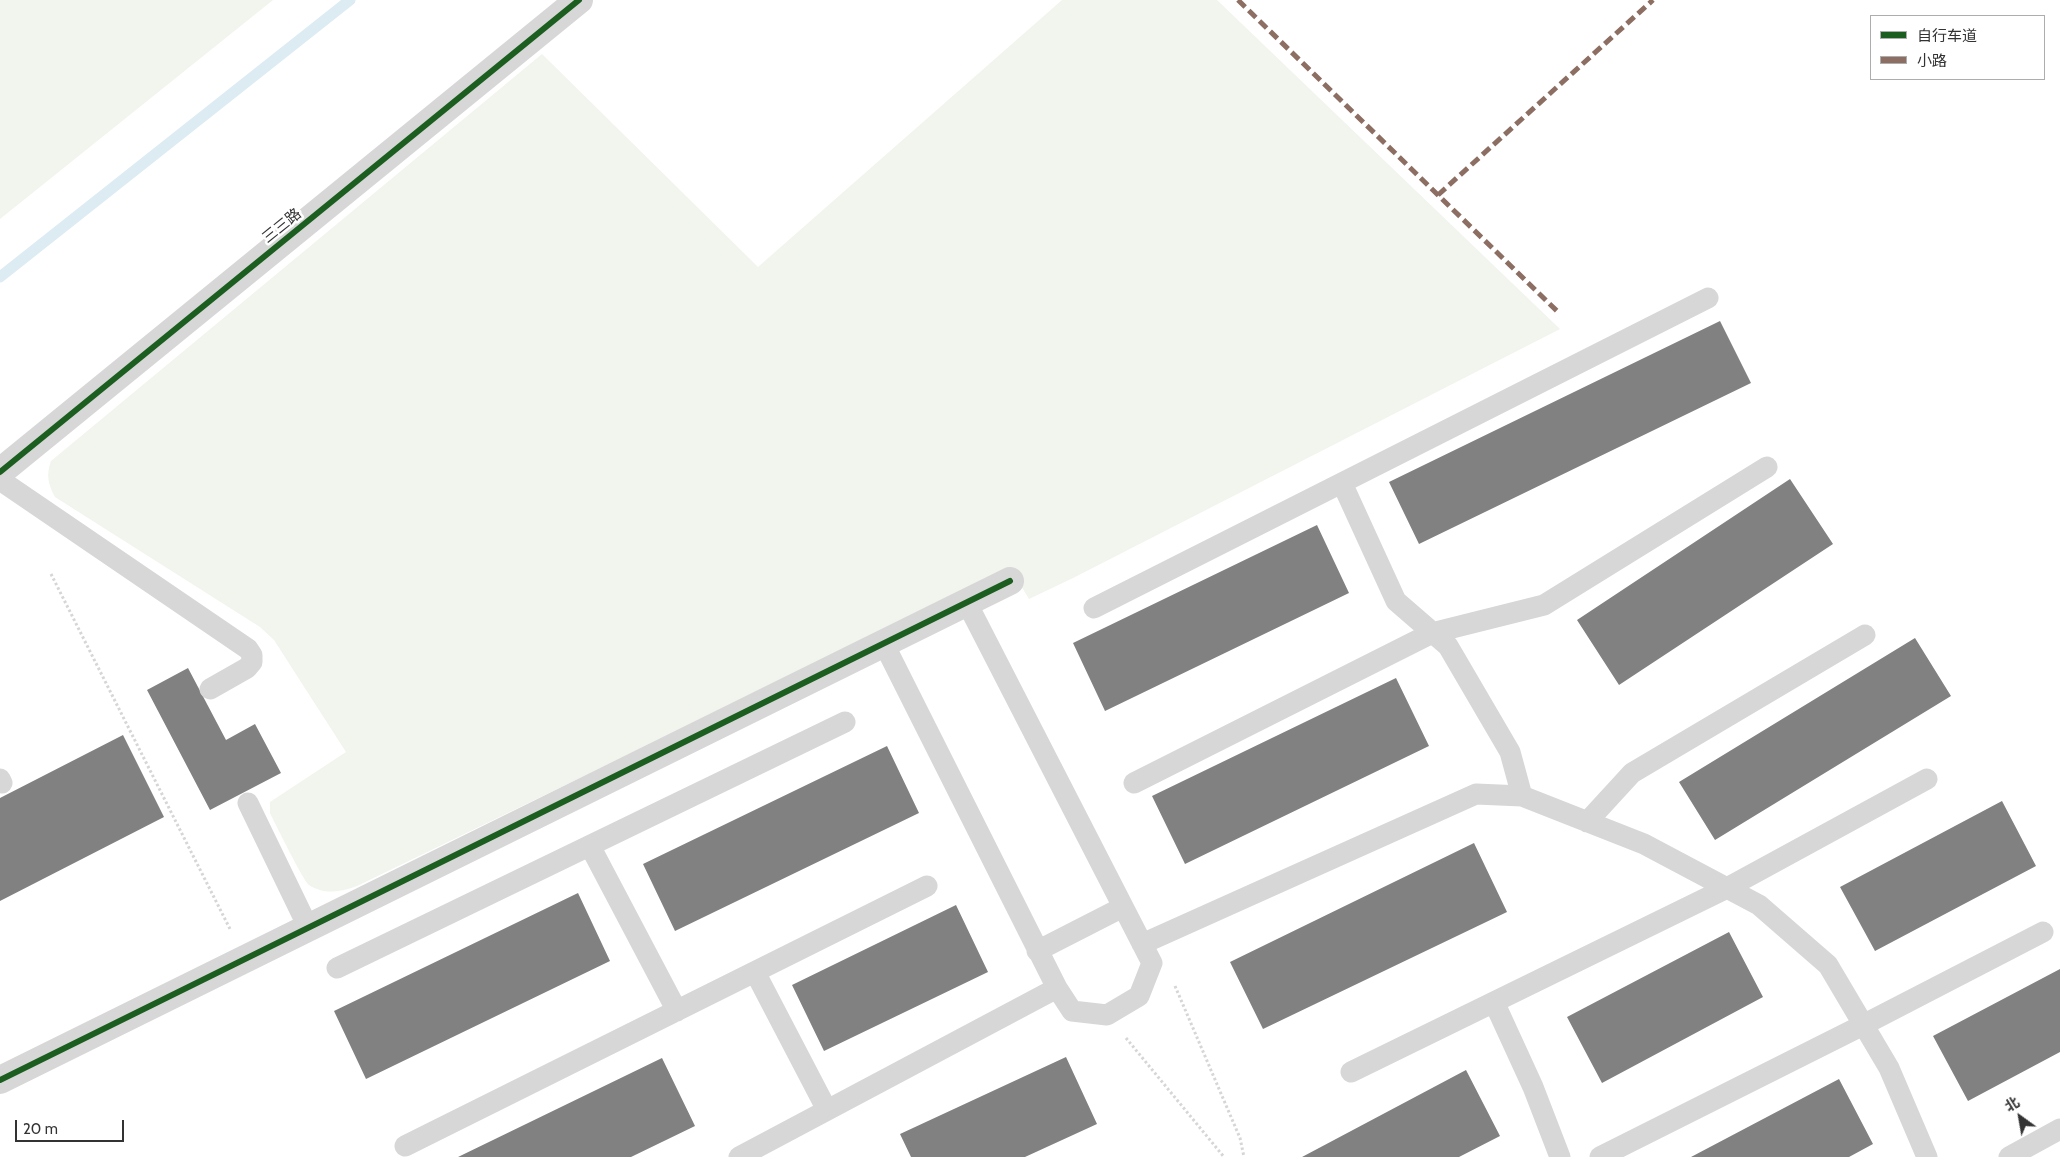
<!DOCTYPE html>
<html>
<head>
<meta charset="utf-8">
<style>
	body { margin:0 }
	#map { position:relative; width:2060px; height:1157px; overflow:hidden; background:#fff; font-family:Cabin,"Noto Sans SC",sans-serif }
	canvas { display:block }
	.legend { position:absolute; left:1870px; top:15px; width:175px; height:65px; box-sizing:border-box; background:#fff; border:1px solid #adadad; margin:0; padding:6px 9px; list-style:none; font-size:15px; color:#333 }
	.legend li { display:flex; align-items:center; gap:10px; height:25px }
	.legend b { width:25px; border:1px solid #adadad }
	.north { position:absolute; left:1995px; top:1092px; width:50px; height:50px; -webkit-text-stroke:4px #fff; paint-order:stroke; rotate:328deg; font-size:14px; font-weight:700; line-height:20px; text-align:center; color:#333 }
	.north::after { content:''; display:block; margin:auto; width:18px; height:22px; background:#333; clip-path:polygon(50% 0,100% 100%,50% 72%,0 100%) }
	.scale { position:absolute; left:15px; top:1120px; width:109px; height:22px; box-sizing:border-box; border:2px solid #333; border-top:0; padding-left:6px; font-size:15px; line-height:18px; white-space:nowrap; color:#333; -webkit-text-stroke:4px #fff; paint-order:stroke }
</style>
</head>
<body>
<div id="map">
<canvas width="2060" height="1157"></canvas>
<ul class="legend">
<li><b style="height:6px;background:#1b5e20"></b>自行车道</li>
<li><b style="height:6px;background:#8d6e63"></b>小路</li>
</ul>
<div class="north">北</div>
<div class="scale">20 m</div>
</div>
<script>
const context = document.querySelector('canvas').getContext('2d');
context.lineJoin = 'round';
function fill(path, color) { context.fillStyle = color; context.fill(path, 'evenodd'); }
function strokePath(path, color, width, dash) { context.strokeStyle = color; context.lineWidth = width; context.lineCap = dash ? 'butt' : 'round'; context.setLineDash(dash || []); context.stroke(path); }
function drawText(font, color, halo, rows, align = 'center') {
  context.font = font + ' Cabin,"Noto Sans SC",sans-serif'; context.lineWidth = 5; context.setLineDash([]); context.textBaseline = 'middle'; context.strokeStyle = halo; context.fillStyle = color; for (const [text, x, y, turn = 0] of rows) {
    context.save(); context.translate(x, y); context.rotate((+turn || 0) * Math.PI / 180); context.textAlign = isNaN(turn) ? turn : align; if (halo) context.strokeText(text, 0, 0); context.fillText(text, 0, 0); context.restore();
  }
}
const green = new Path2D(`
	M0 0H273L0 219Z
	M1062 0H1217L1560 329 1073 578 1029 599 1011 569 357 886C341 892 324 895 309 885 303 880 275 823 270 813V802L346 752 274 640 260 627 55 497C48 484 46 475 51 461L542 54 758 267Z`);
const stream = new Path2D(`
	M0 277 350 0`);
const building = new Path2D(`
	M1720 321 1751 383 1419 544 1389 482Z
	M1790 479 1833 544 1619 685 1577 620Z
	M1317 525 1349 593 1105 711 1073 643Z
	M1915 638 1951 696 1715 840 1679 782Z
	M188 668 226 740 255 724 281 773 210 810 147 690Z
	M1396 678 1429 746 1185 864 1152 796Z
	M123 735 164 817 0 901V798Z
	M887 746 919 813 675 931 643 864Z
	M2002 801 2036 866 1875 951 1840 887Z
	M1474 843 1507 912 1263 1029 1230 962Z
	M578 893 610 961 366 1079 334 1011Z
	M956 905 988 972 824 1051 792 985Z
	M1729 932 1763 997 1602 1083 1567 1017Z
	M2060 969V1052L1968 1101 1933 1036Z
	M1066 1057 1097 1124 1025 1157H911L900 1134Z
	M662 1058 695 1126 631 1157H458Z
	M1466 1070 1500 1136 1459 1157H1302Z
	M1839 1079 1873 1144 1849 1157H1691Z`);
const path = new Path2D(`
	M51 574 231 931
	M1175 986 1240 1138 1244 1157
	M1126 1038 1224 1157`);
const lane = new Path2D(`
	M0 480 248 649 252 655V662L247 668 210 689
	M1342 483 1396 601 1448 646 1510 752 1522 796
	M1094 608 1708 298
	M884 644 1057 988 1072 1011 1107 1015 1139 996 1152 963 967 603
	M0 779 2 783
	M1134 783 1432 633 1544 605 1767 467
	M248 803 308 927
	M1587 822 1632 773 1865 635
	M590 846 677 1011
	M1142 944 1476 794 1522 796 1644 844 1759 905 1828 965 1889 1068 1927 1157
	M1037 951 1123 907
	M337 968 845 722
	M755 972 827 1110
	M1494 1002 1533 1087 1560 1157
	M1351 1072 1727 888 1927 779
	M405 1146 927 886
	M739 1157 1057 988
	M1600 1157 1863 1025 2043 932
	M2009 1157 2060 1129`);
const street = new Path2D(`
	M0 472 579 0
	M0 1080 1010 581`);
const quiet = new Path2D(`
	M1238 0 1558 312
	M1438 195 1653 0`);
const cycleway = new Path2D(`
	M0 472 579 0
	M0 1080 1010 581`);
const streetNames = [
	["三三路",282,226,-39]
];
fill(green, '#f1f5ed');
strokePath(stream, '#ddebf3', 11);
fill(building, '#818181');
strokePath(path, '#d6d6d6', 3, [2.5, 2.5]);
strokePath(lane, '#d7d7d7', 21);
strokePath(street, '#d7d7d7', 28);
strokePath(quiet, '#8d6e63', 5, [10, 5]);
strokePath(cycleway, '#1b5e20', 6);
drawText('15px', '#333', '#fff', streetNames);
</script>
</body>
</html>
